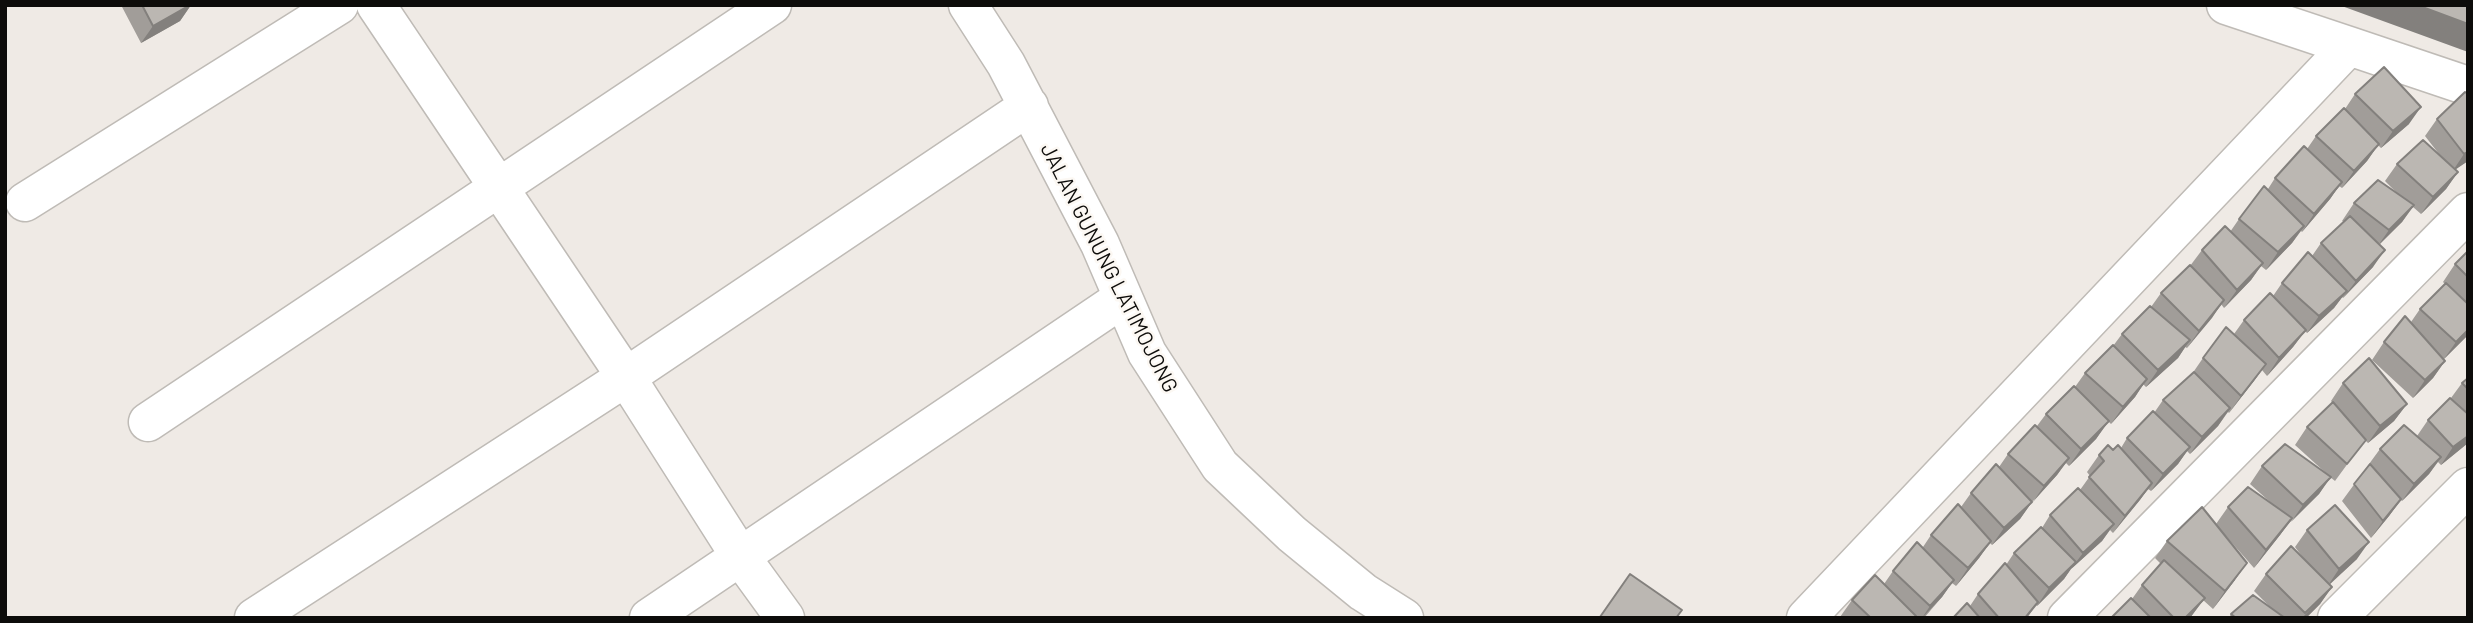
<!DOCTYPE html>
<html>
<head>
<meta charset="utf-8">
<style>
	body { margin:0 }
	#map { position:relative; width:2473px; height:623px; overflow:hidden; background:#efeae5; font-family:Barlow,sans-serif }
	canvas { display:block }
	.frame { position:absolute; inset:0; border:7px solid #0d0c0a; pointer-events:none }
</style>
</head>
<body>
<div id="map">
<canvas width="2473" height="623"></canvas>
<div class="frame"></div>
</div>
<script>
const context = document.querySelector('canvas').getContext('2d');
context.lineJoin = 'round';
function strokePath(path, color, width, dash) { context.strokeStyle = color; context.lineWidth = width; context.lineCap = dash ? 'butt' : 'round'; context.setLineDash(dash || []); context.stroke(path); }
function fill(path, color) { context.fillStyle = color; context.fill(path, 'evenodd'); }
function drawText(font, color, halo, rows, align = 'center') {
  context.font = font + ' Barlow,sans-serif'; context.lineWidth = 5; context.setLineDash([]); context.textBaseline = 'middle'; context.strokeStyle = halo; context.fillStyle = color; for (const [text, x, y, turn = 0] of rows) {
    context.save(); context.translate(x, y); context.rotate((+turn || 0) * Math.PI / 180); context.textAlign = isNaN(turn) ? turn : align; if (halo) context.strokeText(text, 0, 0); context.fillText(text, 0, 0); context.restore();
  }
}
const minor = new Path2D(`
	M376 5 626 377 740 556 785 618
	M968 5 1006 64 1100 244 1147 353 1220 466 1292 534 1363 592 1404 618
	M2226 5 2349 46
	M25 202 339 5
	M148 422 772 5
	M254 618 626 377 1029 106
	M649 618 1123 298
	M1806 618 2349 46 2468 86
	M2067 618 2468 212
	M2337 618 2468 487`);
const wall = new Path2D(`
	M121 5H191L180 21 141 43Z
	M2465 92 2468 161 2455 169 2458 172 2446 189 2421 214 2413 207 2402 222 2379 244 2373 267 2343 298 2342 297 2334 308 2307 333 2305 331 2293 347 2267 376 2262 370 2229 413 2228 412 2218 426 2190 454 2187 451 2178 464 2151 491 2148 489 2113 533 2110 530 2102 541 2070 570 2064 579 2037 606 2036 605 2027 618H1953L1970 606 1978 594 2006 565 2014 553 2042 528 2050 515 2080 490 2090 476 2087 472 2099 455 2121 448 2127 438 2154 413 2163 400 2192 374 2203 358 2234 334 2244 320 2273 296 2282 283 2312 256 2321 243 2344 222 2342 221 2354 203 2399 195 2385 181 2397 164 2439 154 2425 136 2437 119Z
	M2355 94 2409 124 2381 148 2378 145 2367 161 2342 188 2339 186 2330 199 2302 232 2301 231 2292 243 2266 270 2261 266 2251 280 2224 308 2221 304 2187 348 2185 347 2178 358 2146 387 2143 384 2135 397 2111 424 2108 421 2096 439 2069 466 2066 463 2057 475 2032 502 2020 519 1992 545 1990 543 1979 558 1956 586 1952 583 1942 597 1924 618 1840 617 1852 600 1884 584 1893 571 1923 547 1931 535 1961 507 1971 493 1999 467 2008 454 2037 426 2046 414 2075 387 2085 373 2113 346 2122 334 2151 307 2161 293 2190 266 2202 250 2230 232 2239 219 2268 189 2275 178 2307 149 2316 136 2345 109Z
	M2468 251V335L2444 359 2445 361 2433 378 2413 398 2372 360 2384 342 2411 322 2420 309 2445 284 2443 282 2455 264Z
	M2468 378V443L2441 465 2438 462 2429 474 2402 501 2401 500 2389 516 2371 538 2342 501 2380 449 2417 436 2428 420 2451 398 2462 383Z
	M2343 383 2407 404 2394 421 2368 443 2365 440 2335 481 2330 477 2319 494 2290 522 2280 535 2254 568 2218 527 2235 580 2213 609 2203 600 2190 618H2111L2132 599 2142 585 2161 564 2155 558 2167 541 2216 524 2228 507 2270 502 2250 484 2262 466 2327 474 2295 445 2307 427 2346 418 2331 401Z
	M2307 530 2357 559 2329 584 2332 587 2320 604 2306 618H2229L2231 614 2271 608 2254 591 2266 574 2304 559 2295 547Z`);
const shadedWall = new Path2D(`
	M190 5H191L180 21 141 43 153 26Z
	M2339 5H2417L2468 24V52Z
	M2421 107 2409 124 2381 148 2393 131Z
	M2379 144 2367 161 2342 188 2354 171Z
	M2468 152V161L2452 172 2464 154Z
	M2458 172 2446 189 2421 214 2433 197Z
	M2342 182 2330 199 2302 232 2314 214Z
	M2414 205 2402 222 2377 247 2389 230Z
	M2304 226 2292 243 2266 270 2278 252Z
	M2385 250 2373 267 2343 298 2356 281Z
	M2263 263 2251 280 2224 308 2237 290Z
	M2347 291 2334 308 2307 333 2319 316Z
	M2224 300 2212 318 2187 348 2199 331Z
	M2306 330 2293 347 2267 376 2279 358Z
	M2468 330V335L2444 359 2456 342Z
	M2190 340 2178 358 2146 387 2158 370Z
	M2445 361 2433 378 2413 398 2425 380Z
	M2266 364 2254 381 2229 413 2241 396Z
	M2147 379 2135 397 2111 424 2123 407Z
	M2407 404 2394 421 2368 443 2380 426Z
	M2230 408 2218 426 2190 454 2202 437Z
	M2109 421 2096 439 2069 466 2081 449Z
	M2468 436V443L2441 465 2453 447Z
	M2190 447 2178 464 2151 491 2163 474Z
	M2441 457 2429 474 2402 501 2414 484Z
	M2069 458 2057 475 2032 503 2044 486Z
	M2331 477 2319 494 2291 522 2303 505Z
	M2152 483 2140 500 2113 533 2125 516Z
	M2401 499 2389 516 2371 538 2383 521Z
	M2032 502 2020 519 1992 545 2004 528Z
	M2292 518 2280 535 2254 568 2266 550Z
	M2114 524 2102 541 2070 570 2083 553Z
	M1991 541 1979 558 1956 586 1968 568Z
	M2369 542 2357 559 2327 587 2339 569Z
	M2076 562 2064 579 2037 606 2049 588Z
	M2247 563 2235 580 2213 609 2225 591Z
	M1954 580 1942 597 1922 618 1930 606Z
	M2332 587 2320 604 2306 618H2302Z
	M2205 598 2190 618H2185Z`);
const building = new Path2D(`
	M142 5H190L153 26Z
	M2417 5H2468V24Z
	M2384 67 2421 107 2393 131 2355 94Z
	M2465 92 2468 94V152L2464 154 2437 119Z
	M2344 108 2379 144 2354 171 2316 136Z
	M2423 140 2458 172 2433 197 2397 164Z
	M2304 146 2342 182 2314 214 2275 178Z
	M2378 180 2414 205 2389 230 2354 203Z
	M2264 186 2304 226 2278 252 2239 219Z
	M2350 216 2385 250 2356 281 2321 243Z
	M2225 226 2263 263 2237 290 2202 250Z
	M2468 251V277L2455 264Z
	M2308 252 2347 291 2319 316 2282 283Z
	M2190 265 2224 300 2199 331 2161 293Z
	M2446 283 2468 304V330L2456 342 2420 309Z
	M2270 293 2306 330 2279 358 2244 320Z
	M2150 306 2190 340 2158 370 2122 334Z
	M2405 316 2445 361 2425 380 2384 342Z
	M2226 327 2266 364 2241 396 2203 358Z
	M2113 345 2147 379 2123 407 2085 373Z
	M2369 358 2407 404 2380 426 2343 383Z
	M2194 372 2230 408 2202 437 2163 400Z
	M2468 378V389L2462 383Z
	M2074 386 2109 421 2081 449 2046 414Z
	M2450 398 2468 414V436L2453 447 2428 420Z
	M2333 402 2366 440 2347 464 2307 427Z
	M2153 411 2190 447 2163 474 2127 438Z
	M2035 425 2069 458 2044 486 2008 454Z
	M2404 425 2441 457 2414 484 2380 449Z
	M2285 444 2331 477 2303 505 2262 466Z
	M2108 445 2113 450 2118 445 2152 483 2125 516 2089 477 2104 461 2099 455Z
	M1996 464 2032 502 2004 528 1971 493Z
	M2370 464 2401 499 2383 521 2354 484Z
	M2248 487 2292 518 2266 550 2228 507Z
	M2078 488 2114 524 2083 553 2050 515Z
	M1958 504 1991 541 1968 568 1931 535Z
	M2335 505 2369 542 2339 569 2307 530Z
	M2202 507 2247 563 2225 591 2167 541Z
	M2041 527 2076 562 2049 588 2014 553Z
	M1917 542 1954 580 1930 606 1893 571Z
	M2291 546 2332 587 2305 613 2266 574Z
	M2164 560 2205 598 2185 618H2174L2142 585Z
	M2005 563 2038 602 2025 618H1999L1978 594Z
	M1630 574 1682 610 1676 618 1600 617Z
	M1875 575 1916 616 1914 618H1871L1852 600Z
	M2253 595 2285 618H2236L2231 614Z
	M2131 598 2151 618H2111Z
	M1967 603 1980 618H1953Z`);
const streetNames = [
	["JALAN GUNUNG LATIMOJONG",1109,268,63]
];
strokePath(minor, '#bfbbb6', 41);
strokePath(minor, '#fff', 38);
fill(wall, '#a19d99');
fill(shadedWall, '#83807d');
fill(building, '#bbb7b2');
strokePath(building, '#83807d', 2);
drawText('21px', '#0d0c0a', '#fcf8f3', streetNames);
</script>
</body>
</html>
